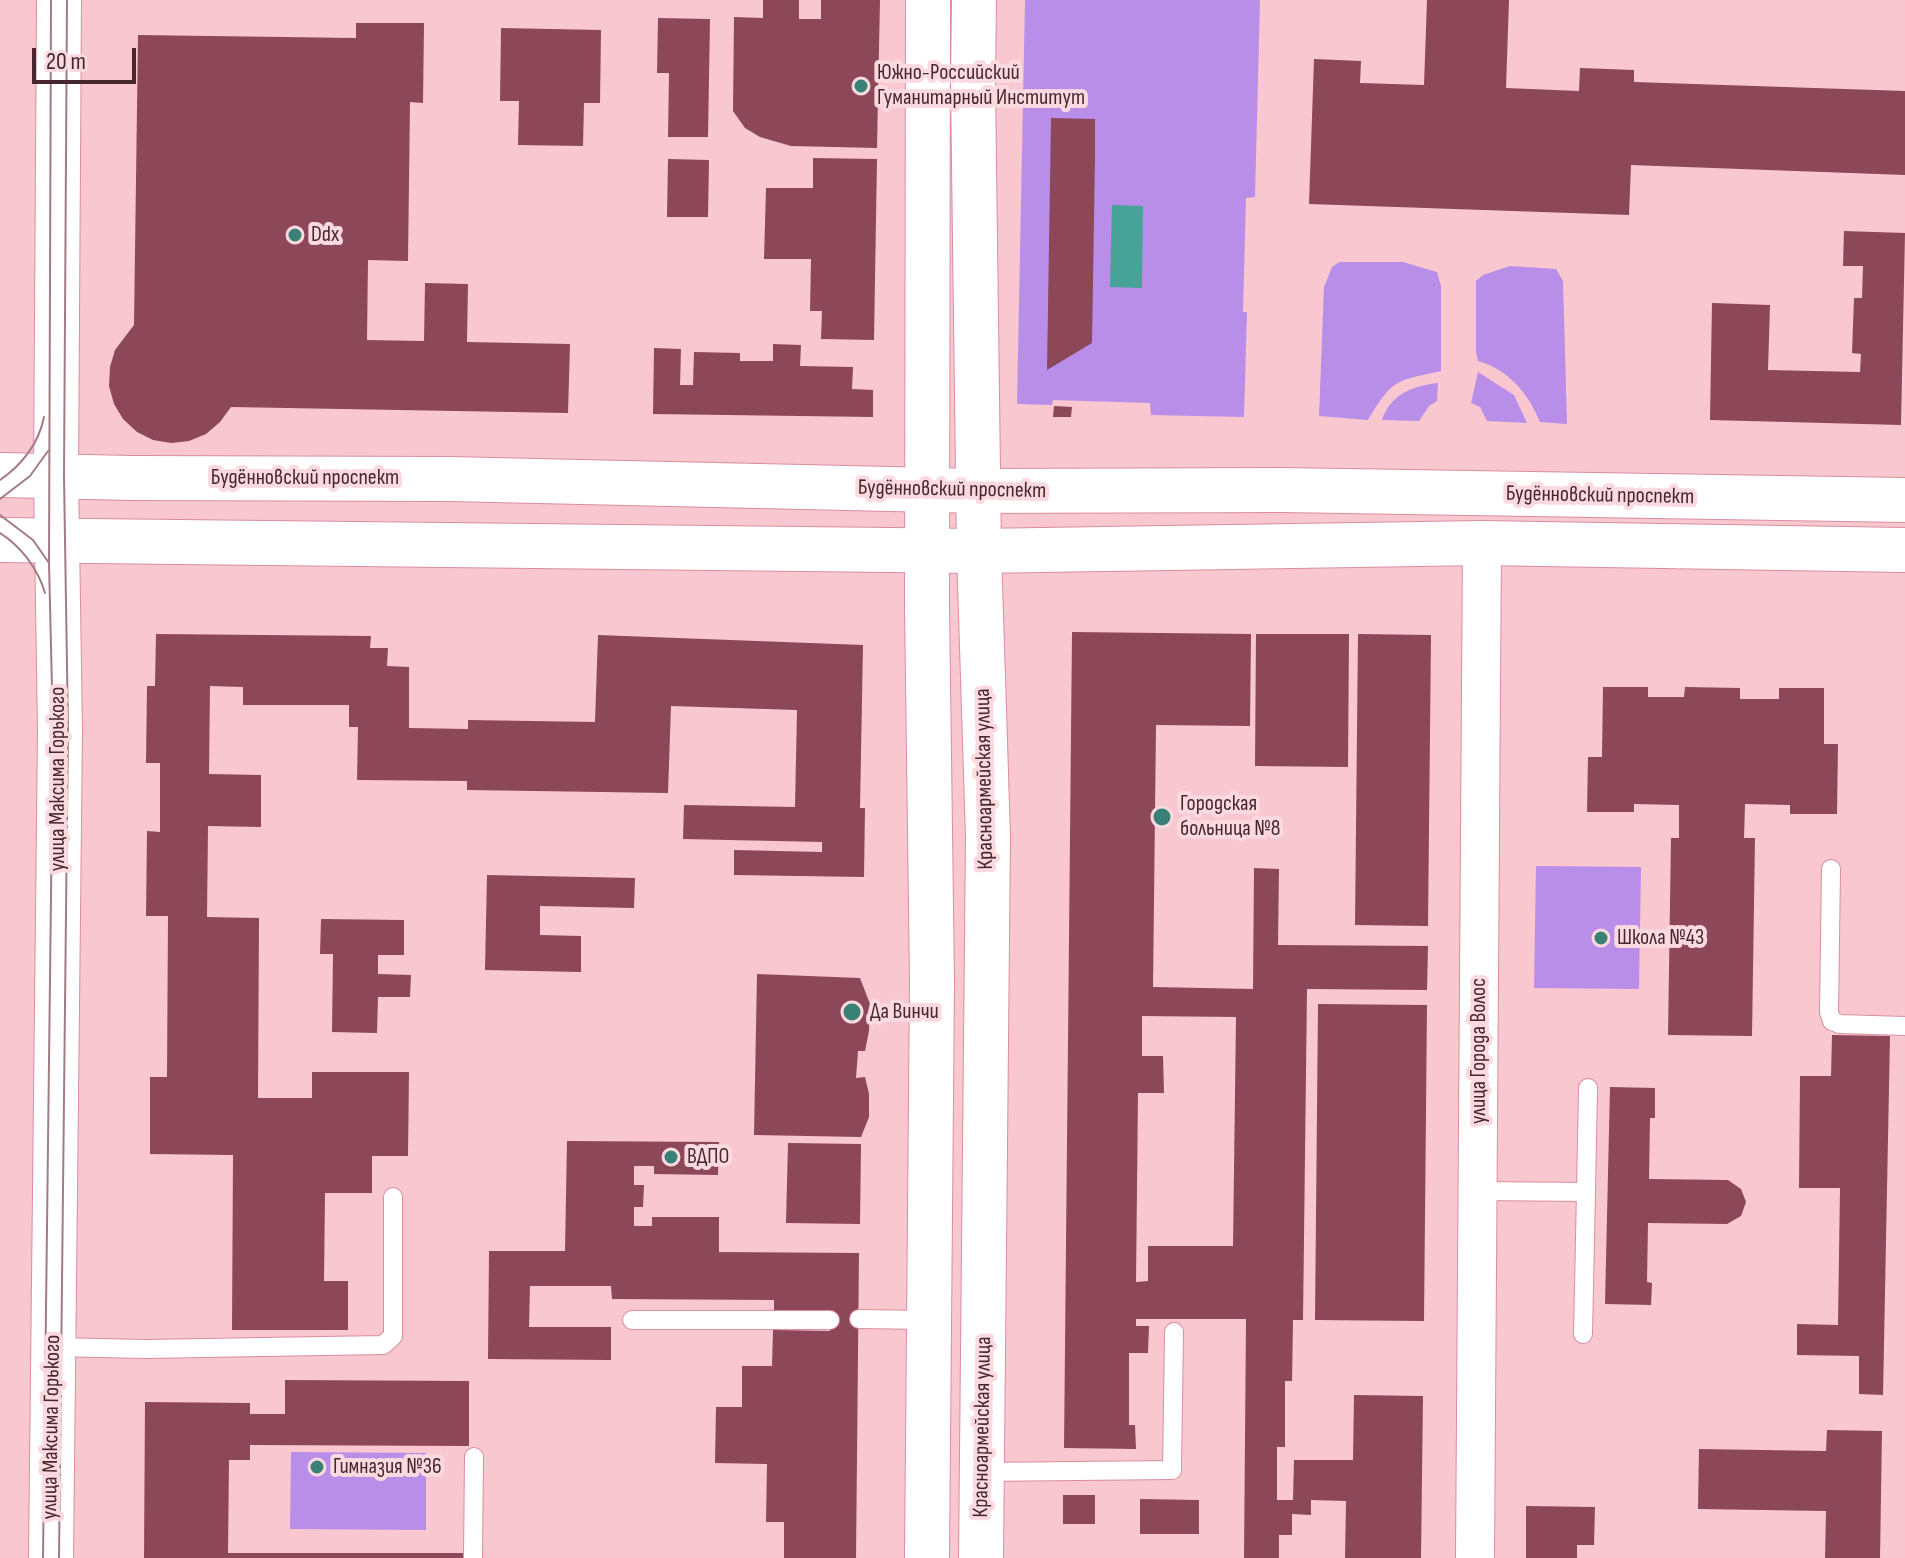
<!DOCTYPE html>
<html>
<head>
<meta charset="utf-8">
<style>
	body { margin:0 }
	#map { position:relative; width:1905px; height:1558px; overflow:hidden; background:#f8c7d0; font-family:"Sofia Sans Condensed",sans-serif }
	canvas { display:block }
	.scale { position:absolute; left:32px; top:48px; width:104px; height:36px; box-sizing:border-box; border:4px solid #46272e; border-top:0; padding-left:10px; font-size:24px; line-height:28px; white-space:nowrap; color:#46272e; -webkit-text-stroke:6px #fad9df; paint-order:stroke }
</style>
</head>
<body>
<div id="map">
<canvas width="1905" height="1558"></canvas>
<div class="scale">20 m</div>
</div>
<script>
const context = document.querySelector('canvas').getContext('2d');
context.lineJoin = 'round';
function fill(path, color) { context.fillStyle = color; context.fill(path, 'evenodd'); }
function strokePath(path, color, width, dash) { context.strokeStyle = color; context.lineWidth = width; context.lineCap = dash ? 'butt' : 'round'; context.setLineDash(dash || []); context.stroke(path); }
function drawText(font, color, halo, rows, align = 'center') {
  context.font = font + ' "Sofia Sans Condensed",sans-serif'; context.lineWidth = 8; context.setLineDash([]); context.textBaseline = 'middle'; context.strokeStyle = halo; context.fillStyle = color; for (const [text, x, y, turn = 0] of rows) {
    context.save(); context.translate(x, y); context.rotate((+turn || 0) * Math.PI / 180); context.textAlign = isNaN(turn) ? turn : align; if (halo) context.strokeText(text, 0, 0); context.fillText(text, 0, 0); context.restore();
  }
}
const green = new Path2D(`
	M1025 0H1260L1255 197 1246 198 1243 312H1247L1244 417 1151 415 1150 403 1053 400 1052 405 1017 404Z
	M1339 262H1403L1437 272 1441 286V371C1396 381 1393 378 1368 420L1319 416 1324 287 1332 267Z
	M1510 266 1556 269 1563 281 1567 424 1540 422C1528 393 1509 370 1478 361L1476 352V281L1483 275Z
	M1478 372 1514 395 1527 423 1487 421 1480 407 1471 403Z
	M1438 383 1437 401 1429 406 1419 421 1382 420C1391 394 1412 386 1438 383Z
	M1536 866 1641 867 1639 989 1534 988Z
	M291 1452 426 1453V1530L290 1529Z`);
const water = new Path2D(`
	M1112 205 1143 206 1142 288 1110 287Z`);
const building = new Path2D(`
	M763 0H799V19H821V0H880L877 148 791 146 760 137 745 128 733 111 734 17 763 18Z
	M1427 0H1509L1506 88 1579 91 1580 68 1634 70V82L1905 91V175L1631 165 1629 215 1309 204 1314 59 1361 61 1360 83 1424 85Z
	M658 18 710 19 708 137H668L669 73H657Z
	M356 23H424L423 103 410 102 408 261 368 260 367 340 424 341 425 283 468 284 467 342 570 344 568 413 231 407 220 422 206 434 189 441 171 443 153 440 137 432 123 419 114 404 109 386 110 367 115 350 134 325 138 35 356 38Z
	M501 28 601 30 600 103H584L583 146 518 145 519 101H500Z
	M1051 118 1095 119V157L1092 343 1047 370Z
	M813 158 877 159 874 340 821 339 822 311H810L811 259H764L766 188H813Z
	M668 159 709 160 708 217H667Z
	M1844 231 1905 233 1901 425 1710 420 1712 303 1770 305 1768 370 1860 372 1861 354 1852 353 1854 298H1862L1863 266H1843Z
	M773 344 801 345 800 366 853 367 852 389 873 390V417L653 414 654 348 681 349 680 385H693L694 352 740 353V361H773Z
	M1054 406 1072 407 1071 417H1053Z
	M1072 632 1251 634 1250 726 1156 725 1153 987 1253 989 1254 868 1279 869 1278 945 1428 946 1427 990 1307 989 1303 1320H1293L1292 1381H1285V1447H1277V1500H1293L1294 1460H1353L1354 1395 1423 1396 1421 1558H1345L1346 1501 1311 1500V1515L1292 1514V1535H1279V1558H1244L1246 1319H1136V1326H1149L1148 1353H1129V1425H1135L1136 1449 1064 1448ZM1142 1016 1236 1017 1233 1246H1148V1281L1136 1282 1138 1093H1164L1163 1056H1142Z
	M156 634 371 636 370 648H388L387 666 409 667V728L468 729V720L595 722 598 635 863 645 860 808H865L864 877 734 875V850L822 852V842L683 839 684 805 795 807 797 710 671 706 668 793 467 790V781L357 780 358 727H349V705H243V687L210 686 209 774 261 775V827L208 826 207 917 259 918 258 1098H312V1072H409L408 1156H372V1193H325L324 1281H348V1330H232L233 1155 150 1154V1077H167L168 916H146L147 831 160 832V763H146L147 686H155Z
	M1256 634H1349L1348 767 1255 766Z
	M1358 634 1431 635 1428 926 1355 925Z
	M1603 687H1648V697H1684L1685 687 1740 688V699H1779V688H1824V744H1838L1837 814H1790V805L1745 804 1744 838H1755L1752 1036 1668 1035 1671 838H1679V805L1634 804V812H1587L1588 757H1602Z
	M487 875 635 878 634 908 540 906V935L581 936V972L485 970Z
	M321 919 404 920V955H378V974L411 975 410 997H378L377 1033 332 1032 333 954H320Z
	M757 974 860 978 870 1004 869 1031 865 1051H858L856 1078 865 1077 869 1094V1117L861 1137 754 1135Z
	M1318 1004 1427 1005 1424 1321 1315 1320Z
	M1832 1035 1890 1036 1883 1395 1859 1394V1356L1797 1355V1324L1838 1325 1840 1188H1799L1800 1076H1831Z
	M1610 1087 1655 1088V1118H1650L1649 1179 1728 1180 1741 1189 1746 1202 1741 1216 1727 1224 1648 1223 1647 1282 1652 1283 1651 1305 1605 1304Z
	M567 1141 719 1142 718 1175 654 1174V1166H634V1185H644L643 1207H634V1226H652V1217H719V1252L859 1253 856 1558H784V1522H766L767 1464 715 1463 716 1407H742V1366H772L773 1330 830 1331V1311H774V1300L612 1299 611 1286H530L529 1327H611V1360L488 1359 489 1251H565Z
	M788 1143 861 1144 860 1224 786 1223Z
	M285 1380 469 1381V1446L250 1445V1460H229L228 1553H463V1558H144L145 1402 250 1403V1414H285Z
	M1827 1430 1882 1431 1880 1558H1825L1826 1511 1698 1509 1699 1449 1826 1451Z
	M1063 1495H1095V1524H1063Z
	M1140 1499 1199 1500V1534H1140Z
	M1526 1506 1595 1507 1594 1545H1577V1558H1526Z`);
const lane = new Path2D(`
	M1831 869 1829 1012 1832 1021 1840 1024 1905 1026
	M1478 1191 1586 1192 1588 1088
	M859 1319 928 1320
	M632 1320H830
	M1583 1334 1586 1192
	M53 1347 145 1349 383 1345 393 1336V1197
	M982 1472 1172 1470 1174 1332
	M473 1558 474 1457`);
const street = new Path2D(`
	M1475 1558 1482 543`);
const secondary = new Path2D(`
	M0 475 131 478 449 479 979 491
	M0 540 979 551
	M51 1558 60 730 56 476 59 0`);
const primary = new Path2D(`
	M974 0 973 85 979 551 988 837 981 1558
	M979 491 1282 490 1905 500
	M979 551 1482 543 1905 550
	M927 1558 932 982 927 605 928 0`);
const tram = new Path2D(`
	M0 480C22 465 39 443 44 417
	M0 499 30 476 48 451
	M0 515 33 540 49 563
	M0 533C21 546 38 569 45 593
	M43 1558 53 730 49 563 51 0
	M59 1558 68 729 64 476 67 0`);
const markers = [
	[861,86,8,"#398077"],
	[295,235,8,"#398077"],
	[1162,817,10,"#398077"],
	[1601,938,8,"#398077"],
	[852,1012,10,"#398077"],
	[671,1157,8,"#398077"],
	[317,1467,8,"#398077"]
];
const poiNames = [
	["Южно-Российский",877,73],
	["Гуманитарный Институт",877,98],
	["Ddx",311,235],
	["Городская",1180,804],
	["больница №8",1180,829],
	["Школа №43",1617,938],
	["Да Винчи",870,1012],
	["ВДПО",687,1157],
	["Гимназия №36",333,1467]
];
const streetNames = [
	["Будённовский проспект",305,478],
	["Будённовский проспект",952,490,1],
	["Будённовский проспект",1600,496,1],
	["улица Максима Горького",58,779,-90],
	["Красноармейская улица",985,779,-91],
	["улица Города Волос",1479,1051,-90],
	["улица Максима Горького",52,1427,-89],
	["Красноармейская улица",983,1427,-89]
];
fill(green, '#b98ee9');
fill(water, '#47a297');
fill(building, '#8c4759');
strokePath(lane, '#da8e9f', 20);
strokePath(street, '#da8e9f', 40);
strokePath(secondary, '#da8e9f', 46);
strokePath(primary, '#da8e9f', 46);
strokePath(lane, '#fff', 18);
strokePath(street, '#fff', 38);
strokePath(secondary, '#fff', 44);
strokePath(primary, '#fff', 44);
strokePath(tram, '#a37b83', 2);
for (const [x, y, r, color] of markers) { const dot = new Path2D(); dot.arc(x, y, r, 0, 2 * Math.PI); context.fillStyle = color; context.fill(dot); strokePath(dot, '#fad9df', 3); }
drawText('22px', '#46272e', '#fad9df', poiNames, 'left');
drawText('22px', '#46272e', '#fad9df', streetNames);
</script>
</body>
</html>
